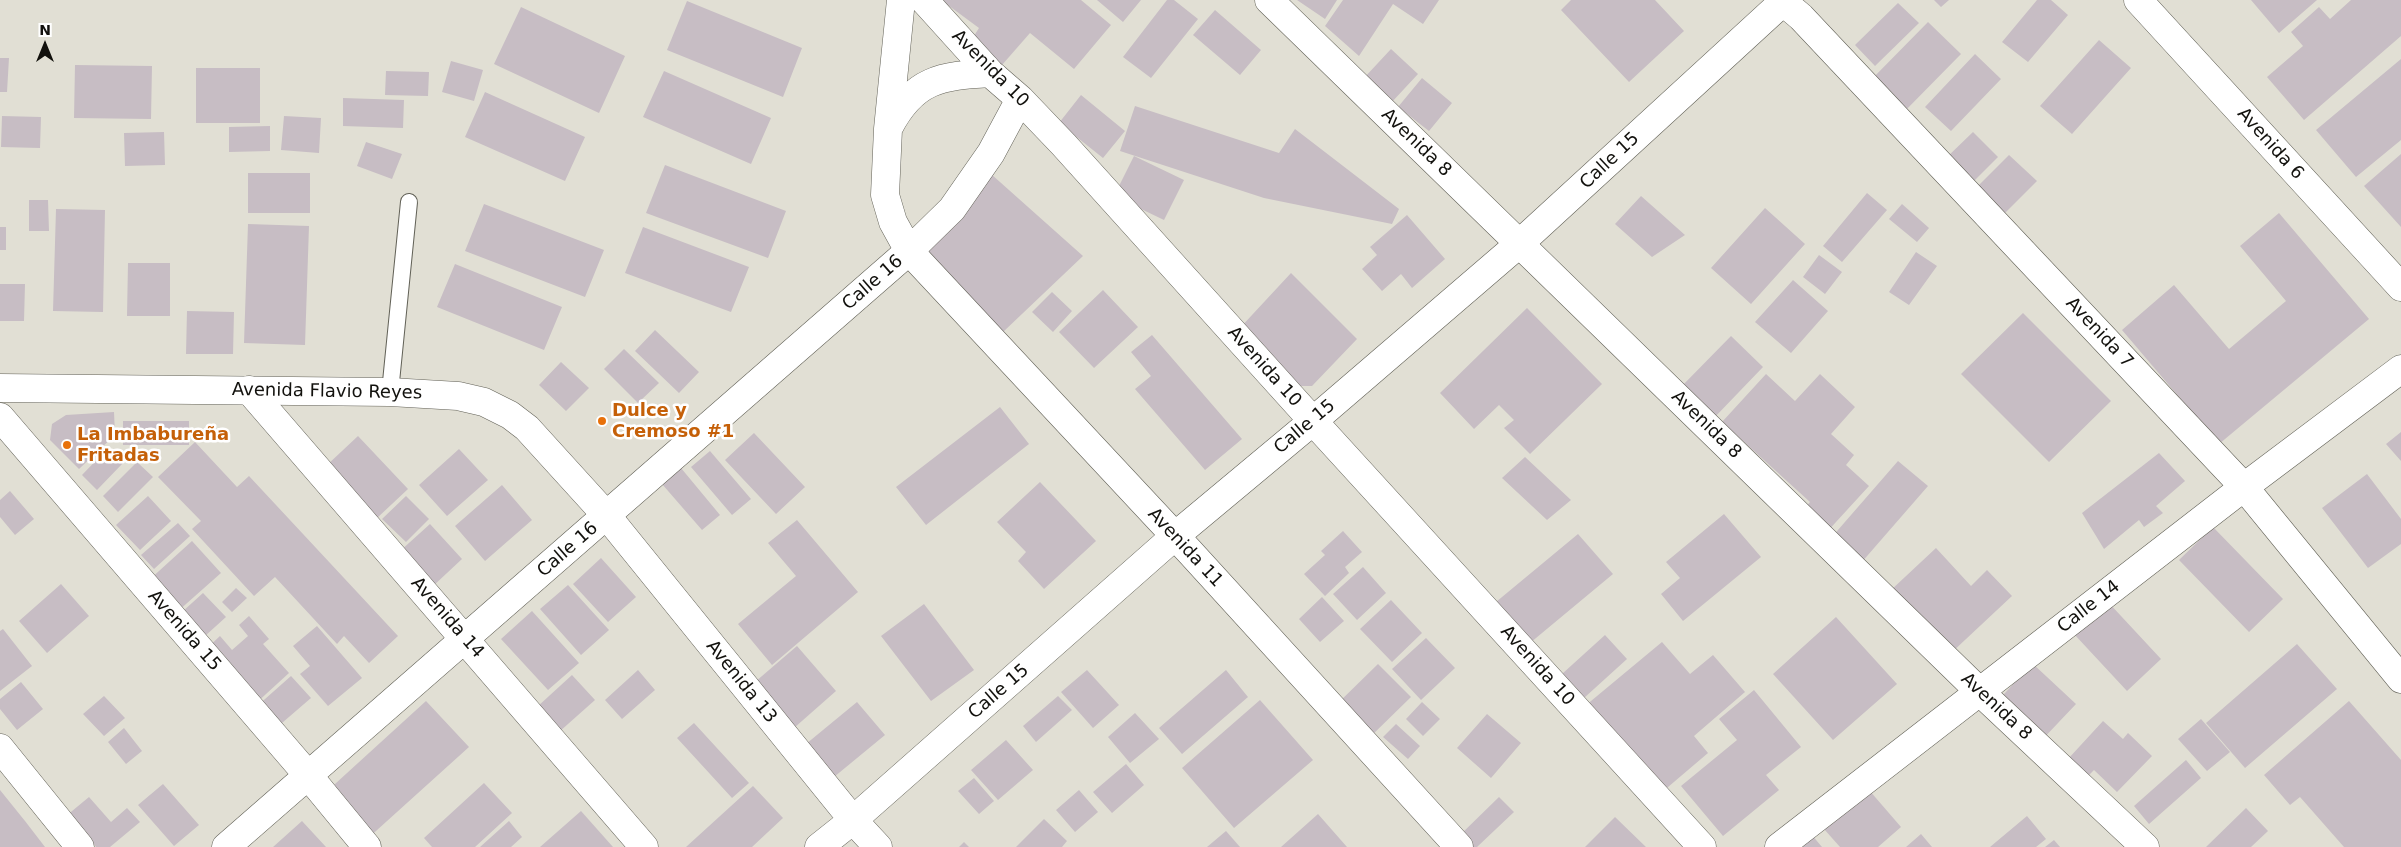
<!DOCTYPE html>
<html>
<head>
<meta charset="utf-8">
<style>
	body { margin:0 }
	#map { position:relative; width:2401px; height:847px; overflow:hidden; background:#e1dfd4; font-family:"DejaVu Sans",sans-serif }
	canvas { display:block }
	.north { position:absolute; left:20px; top:20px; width:50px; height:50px; -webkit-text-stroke:4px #fff; paint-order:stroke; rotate:0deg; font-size:14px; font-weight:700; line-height:20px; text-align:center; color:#12110d }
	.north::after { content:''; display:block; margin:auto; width:18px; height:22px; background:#12110d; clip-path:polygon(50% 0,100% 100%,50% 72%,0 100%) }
</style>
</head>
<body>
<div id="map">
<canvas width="2401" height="847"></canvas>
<div class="north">N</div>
</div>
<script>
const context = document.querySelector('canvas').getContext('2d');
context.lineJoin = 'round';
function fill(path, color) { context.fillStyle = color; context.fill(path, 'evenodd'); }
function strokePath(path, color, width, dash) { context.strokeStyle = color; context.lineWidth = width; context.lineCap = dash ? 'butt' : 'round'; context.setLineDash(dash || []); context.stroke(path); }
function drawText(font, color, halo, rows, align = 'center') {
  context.font = font + ' "DejaVu Sans",sans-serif'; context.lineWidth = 5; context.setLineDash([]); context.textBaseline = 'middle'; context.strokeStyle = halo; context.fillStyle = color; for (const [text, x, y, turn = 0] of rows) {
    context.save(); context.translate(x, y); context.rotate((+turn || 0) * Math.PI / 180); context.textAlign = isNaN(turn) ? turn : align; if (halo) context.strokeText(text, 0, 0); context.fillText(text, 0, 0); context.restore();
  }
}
const building = new Path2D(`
	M941 0H1081L1111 25 1074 69 1030 33 1002 65 972 39 979 28Z
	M1097 0H1141L1123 22Z
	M1167 0H1174L1198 19 1151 78 1123 57Z
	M1297 0H1337L1325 19Z
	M1343 0H1439L1423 24 1393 4 1359 56 1325 26Z
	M1571 0H1655L1684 31 1629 82 1561 10Z
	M1934 0H1949L1941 7Z
	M2037 0H2051L2068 15 2028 62 2002 42Z
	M2251 0H2317L2279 33Z
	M2351 0H2401V36L2304 120 2267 77 2303 46 2291 32 2319 7 2330 19Z
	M687 1 802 48 783 97 667 50Z
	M1898 3 1919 23 1875 66 1855 45Z
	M521 7 625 56 599 113 494 64Z
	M1215 10 1261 50 1240 75 1193 35Z
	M1928 22 1961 54 1901 115 1868 83Z
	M2099 40 2131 68 2072 134 2040 106Z
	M1391 49 1418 74 1391 103 1364 78Z
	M1975 54 2001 79 1951 131 1925 107Z
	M0 58H9L7 92H0Z
	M2401 59V140L2356 177 2316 130Z
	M451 61 483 70 474 101 442 92Z
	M75 65 152 66 151 119 74 118Z
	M196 68H260V123H196Z
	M386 71 429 72 428 96 385 95Z
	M664 71 771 118 751 164 643 117Z
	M1422 78 1452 103 1429 131 1398 107Z
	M485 92 585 137 565 181 465 137Z
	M1081 95 1125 131 1103 158 1059 123Z
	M343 98 404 100 403 128 343 126Z
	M1135 106 1279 153 1295 129 1399 209 1392 224 1264 198 1120 151Z
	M2 116 41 117 40 148 1 147Z
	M284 116 321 118 319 153 281 150Z
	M270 126V151L229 152V127Z
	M164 132 165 165 125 166 124 133Z
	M1973 132 1998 157 1970 185 1945 159Z
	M366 142 402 154 392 179 357 166Z
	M2401 154V227L2364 186Z
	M2009 155 2037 181 2002 216 1975 189Z
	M1134 156 1184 180 1164 220 1114 196Z
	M665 165 786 211 768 258 646 213Z
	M248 173H310V213H248Z
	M991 174 1083 256 1002 333 920 247Z
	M1867 193 1887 210 1842 262 1823 246Z
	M1641 196 1685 235 1652 257 1615 224Z
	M29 200H48L49 231H29Z
	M484 204 604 250 585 297 465 251Z
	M1902 204 1929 228 1917 242 1889 219Z
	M1765 208 1805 244 1751 304 1711 268Z
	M56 209 105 210 103 312 53 311Z
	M2279 213 2369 319 2219 444 2122 330 2174 285 2229 349 2286 301 2240 246Z
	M1407 215 1445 259 1412 288 1401 274 1382 291 1362 269 1377 255 1370 247Z
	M248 224 309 226 305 345 244 343Z
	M0 227H6V250H0Z
	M643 227 749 267 731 312 625 273Z
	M1916 252 1937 266 1909 305 1889 292Z
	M1819 255 1842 272 1825 294 1803 277Z
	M128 263H170V316H127Z
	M455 264 562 307 544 350 437 307Z
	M1291 273 1357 339 1312 386H1301L1239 329Z
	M1793 280 1828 311 1791 353 1755 322Z
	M0 284H25L24 321H0Z
	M1103 290 1138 327 1094 368 1059 332Z
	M1052 292 1072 311 1053 332 1032 312Z
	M1527 308 1602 384 1530 454 1504 428 1514 420 1499 405 1474 429 1440 393Z
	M187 311 234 312 233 354H186Z
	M2023 313 2111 401 2049 462 1961 374Z
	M655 330 699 372 679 393 635 351Z
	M1152 335 1242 439 1205 470 1135 389 1151 376 1131 352Z
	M1731 336 1763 367 1713 419 1680 388Z
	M624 349 659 383 638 403 604 369Z
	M561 362 589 388 566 411 539 385Z
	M1766 374 1795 401 1820 374 1855 407 1831 434 1854 455 1846 465 1869 486 1825 534 1801 513 1810 502 1722 422Z
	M1000 407 1029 444 926 525 896 487Z
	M114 412 115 435 79 469 50 440 52 424 66 415Z
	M123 421H189V445H123Z
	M2401 432V461L2386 444Z
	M754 433 805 487 776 514 725 460Z
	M358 436 408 489 376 519 326 466Z
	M195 442 237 487 249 476 398 636 369 663 344 636 337 644 275 577 254 596 192 529 201 521 158 477Z
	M108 448 123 463 97 490 82 475Z
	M459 449 488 480 447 516 419 485Z
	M710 451 751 499 732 515 691 467Z
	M2159 453 2185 481 2156 506 2163 513 2144 527 2139 520 2104 549 2082 513Z
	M1525 457 1571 500 1547 520 1502 478Z
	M1898 461 1928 486 1861 563 1831 538Z
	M137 462 153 477 118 512 103 496Z
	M681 468 720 515 702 530 662 484Z
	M2367 474 2401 519V544L2368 568 2322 508Z
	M1040 482 1096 541 1044 589 1018 561 1026 552 997 522Z
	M502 485 532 520 485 561 455 526Z
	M10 491 34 519 15 535 0 517V500Z
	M148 496 171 521 140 550 116 525Z
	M406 496 429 519 406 542 382 519Z
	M1724 514 1761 557 1683 621 1661 594 1680 578 1666 562Z
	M797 520 858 592 772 665 738 624 796 576 768 543Z
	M178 523 190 536 154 569 141 555Z
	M430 524 462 559 432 587 399 552Z
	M2213 527 2283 599 2249 632 2179 560Z
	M1343 531 1362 552 1345 567 1349 573 1325 596 1304 574 1325 555 1321 551Z
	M1578 534 1613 574 1530 643 1496 602Z
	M192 541 221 573 177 612 148 581Z
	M1936 548 1971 586 1987 570 2012 596 1950 654 1890 591Z
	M601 558 636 597 608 622 573 584Z
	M1363 567 1386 593 1357 620 1333 594Z
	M61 584 89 616 47 653 19 621Z
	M568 585 609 630 581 655 540 609Z
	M236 588 247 598 232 612 222 602Z
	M203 593 226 617 205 636 182 612Z
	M1322 597 1344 621 1320 642 1299 619Z
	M1391 600 1422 633 1392 662 1360 629Z
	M2108 602 2161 659 2127 691 2074 634Z
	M924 604 974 670 931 701 881 636Z
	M532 611 579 663 548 690 501 639Z
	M249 616 269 639 263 644 289 673 254 705 205 650 220 636 232 650 248 636 239 625Z
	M1836 617 1897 684 1833 740 1773 674Z
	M317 626 362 678 328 706 300 674 310 666 293 646Z
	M3 629 32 666 0 691V631Z
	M1605 635 1627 659 1584 698 1562 674Z
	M1426 638 1455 668 1421 700 1392 669Z
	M1662 642 1690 674 1713 655 1745 692 1694 736 1708 753 1661 793 1585 706Z
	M2297 644 2337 689 2245 768 2206 723Z
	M797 646 836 691 794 728 755 682Z
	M2032 663 2076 704 2040 742 1997 702Z
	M1378 664 1411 697 1367 740 1334 707Z
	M638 670 655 690 622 719 605 700Z
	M1087 670 1119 705 1093 728 1061 692Z
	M1226 670 1248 697 1182 754 1159 728Z
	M572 675 595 700 559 732 537 707Z
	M291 676 311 698 275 729 256 707Z
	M21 682 43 709 17 730 0 709V699Z
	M1754 690 1801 747 1766 775 1779 790 1723 836 1681 786 1737 740 1719 719Z
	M104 696 125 718 104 736 83 714Z
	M1058 696 1072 710 1036 742 1023 726Z
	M1260 700 1313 760 1234 828 1182 768Z
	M426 701 469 747 366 840 324 794Z
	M2349 701 2401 760V847H2344L2300 797 2290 805 2264 775Z
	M857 702 885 735 834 777 806 744Z
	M1422 702 1440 719 1423 736 1406 719Z
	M1135 713 1159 739 1130 763 1108 737Z
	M1487 714 1521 743 1491 778 1457 748Z
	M2201 719 2230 752 2207 771 2178 739Z
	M2103 721 2123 739 2128 733 2152 756 2117 792 2094 770 2087 777 2068 759Z
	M694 723 749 783 732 798 677 738Z
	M1396 724 1420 746 1408 759 1383 737Z
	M124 728 142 751 126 764 108 742Z
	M1006 740 1033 770 998 800 971 770Z
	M2186 760 2201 778 2149 824 2134 806Z
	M1126 764 1144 785 1112 813 1093 792Z
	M974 778 994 801 979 814 958 791Z
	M484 783 512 813 475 847H432L424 838Z
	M163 784 199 825 174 846 138 805Z
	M753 786 783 818 752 847H686Z
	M0 790 25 821 45 847H0Z
	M1079 790 1098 812 1075 832 1056 810Z
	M1869 790 1901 827 1878 847H1840L1824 829Z
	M89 797 111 822 127 808 140 822 110 847H96L90 839 60 821Z
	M1499 797 1514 812 1477 847H1467L1458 837Z
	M2246 808 2268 831 2251 847H2206Z
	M581 811 613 847H540Z
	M1318 814 1347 847H1281Z
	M2027 816 2046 839 2036 847H1990Z
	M1615 817 1646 847H1585Z
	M1044 819 1067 841 1062 847H1016Z
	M302 821 326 847H273Z
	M509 821 522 837 511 847H480Z
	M1226 831 1240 847H1207Z
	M1811 834 1822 847H1796Z
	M1921 834 1932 847H1906Z
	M2054 840 2060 847H2045Z
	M964 842 969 847H959Z`);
const service = new Path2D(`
	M390 392 409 202`);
const minor = new Path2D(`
	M901 0 888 129 885 195 893 222 909 251 1190 552 1459 847
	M924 0 990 73 1020 99 1064 145 1313 421 1702 847
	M1269 0 1979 691 2145 847
	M1781 0 1801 17 2244 487 2401 679
	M2138 0 2401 287
	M889 127C914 79 941 76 990 73
	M249 390 644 847
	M0 417 307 774 367 847
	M0 748 80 847
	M226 847 909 251 952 209 991 153 1020 99`);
const tertiary = new Path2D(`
	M0 388 390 392 458 396 484 402 510 415 527 428 607 516 853 820 878 847
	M819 847 853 820 1175 536 1313 421 1519 244 1785 0
	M1779 847 2244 487 2401 369`);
const markers = [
	[602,421,5,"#e8710a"],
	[67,445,5,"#e8710a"]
];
const streetNames = [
	["Avenida 10",990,69,45],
	["Avenida 8",1416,143,44],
	["Avenida 6",2270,144,48],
	["Calle 15",1610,161,-43],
	["Calle 16",873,283,-41],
	["Avenida 7",2099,333,47],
	["Avenida 10",1264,367,48],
	["Avenida Flavio Reyes",327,392,1],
	["Avenida 8",1706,425,44],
	["Calle 15",1305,427,-40],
	["Avenida 11",1185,548,47],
	["Calle 16",568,550,-41],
	["Calle 14",2089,607,-38],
	["Avenida 14",447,618,49],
	["Avenida 15",184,631,49],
	["Avenida 10",1537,666,48],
	["Avenida 13",741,682,51],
	["Calle 15",999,692,-41],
	["Avenida 8",1996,707,43]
];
const foodNames = [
	["Dulce y",612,411],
	["Cremoso #1",612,432],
	["La Imbabureña",77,435],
	["Fritadas",77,456]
];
fill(building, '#c7bdc4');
strokePath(service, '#626157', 18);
strokePath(minor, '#626157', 29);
strokePath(tertiary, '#626157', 29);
strokePath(service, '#fff', 16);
strokePath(minor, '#fff', 28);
strokePath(tertiary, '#fff', 28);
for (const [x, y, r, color] of markers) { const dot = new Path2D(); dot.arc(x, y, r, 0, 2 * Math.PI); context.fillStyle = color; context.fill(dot); strokePath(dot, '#fff', 2); }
drawText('18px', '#12110d', '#fff', streetNames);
drawText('bold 18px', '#c56008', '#fff', foodNames, 'left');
</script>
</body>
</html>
